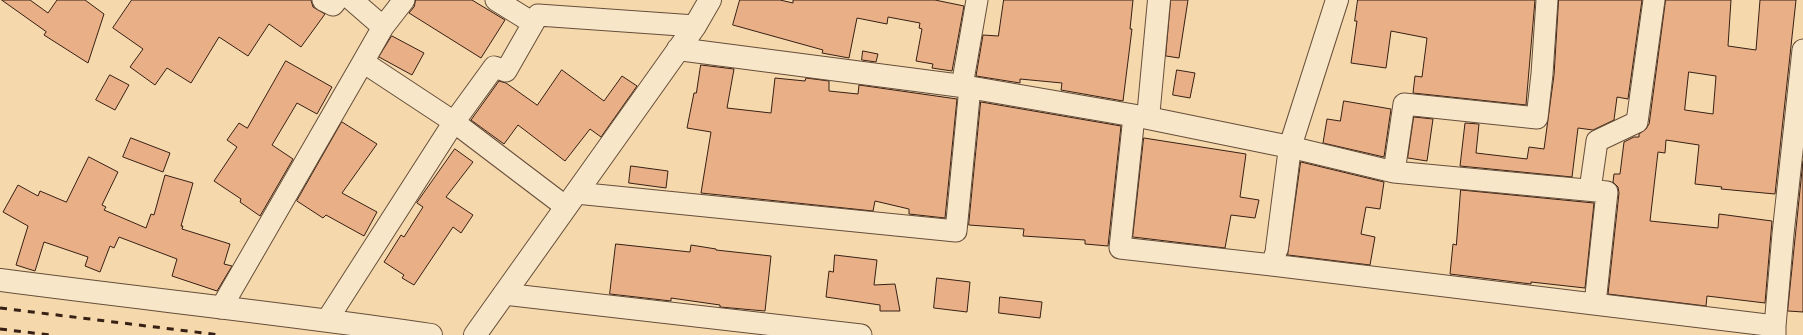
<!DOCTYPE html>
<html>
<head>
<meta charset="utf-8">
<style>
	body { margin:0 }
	canvas { display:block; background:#f5d8ab }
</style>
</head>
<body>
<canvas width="1803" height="335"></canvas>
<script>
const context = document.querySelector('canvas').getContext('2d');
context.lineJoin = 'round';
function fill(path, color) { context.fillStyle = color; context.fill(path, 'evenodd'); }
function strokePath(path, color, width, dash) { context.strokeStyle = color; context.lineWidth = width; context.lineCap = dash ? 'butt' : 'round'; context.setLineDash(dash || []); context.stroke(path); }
const building = new Path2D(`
	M2 0H30L48 13 57 0H85L104 14 88 63 44 35 46 32Z
	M132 0H311L313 7 325 14 301 47 269 24 248 56 219 37 191 83 167 68 155 85 130 67 143 49 113 28Z
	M416 0H472L505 20 481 58 409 13 414 7Z
	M740 0H780L793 3V0H935L964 6 952 71 932 68 933 64 916 61 922 29 919 28 920 23 888 17 887 24 857 18 849 58 822 53 823 50 733 25Z
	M1004 0H1133L1130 29H1132L1123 101 1061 90 1062 83 1020 79V83L976 76 983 35 998 36Z
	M1171 0H1188L1179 58 1166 56Z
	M1358 0H1535L1526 105 1413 93 1415 76 1422 77 1427 38 1391 31 1386 68 1351 63 1357 21H1355Z
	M1559 0H1642L1628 99 1617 97 1614 120 1593 130 1578 128 1572 177 1460 166 1465 123 1479 124 1476 153 1527 159 1529 147 1544 149 1554 75Z
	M1666 0H1731L1728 46 1756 50 1760 0H1796L1775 194 1721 189 1722 187 1695 184 1699 145 1666 140 1665 153 1658 152 1650 221 1718 228 1719 214 1772 221 1765 303 1707 296 1706 306 1608 294 1619 193 1618 187 1613 182 1614 174H1620L1624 142 1634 137H1639V134L1646 129 1649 124ZM1689 72 1716 76 1713 114 1685 110Z
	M392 36 424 53 412 75 379 57Z
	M863 51 878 54 876 62 862 60Z
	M286 61 332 87 317 114 297 103 272 145 293 159 260 216 240 202 241 199 214 181 237 147 227 140 239 123 247 128Z
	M701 65 734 69 727 108 771 113 775 78 805 81 806 78 829 81V91L858 94 859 85 957 99 945 218 909 214V209L875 201 873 211 701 193 711 132 687 128 694 93H696Z
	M562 70 604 101 622 76 637 86 601 137 590 129 565 161 518 125 504 144 471 120 499 81 506 83 537 105Z
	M1177 70 1195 73 1190 98 1173 95Z
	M110 75 129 85 115 110 96 100Z
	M1344 101 1391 109 1384 157 1323 143 1327 119 1340 121Z
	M981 102 1121 126 1108 246 1085 244V240L1023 236 1024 229 969 225Z
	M1414 117 1433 119 1427 161 1408 158Z
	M342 122 377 144 342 193 377 212 364 236 326 215 323 218 297 201Z
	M131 138 170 153 163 172 123 157Z
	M1144 138 1246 154 1240 197 1259 200 1255 218 1231 215 1225 248 1133 237Z
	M455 149 473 162 446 197 473 215 461 233 453 227 414 285 402 278 404 275 384 262 401 235 404 237 423 207 417 203Z
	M89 157 118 172 102 205 106 207 104 210 146 228 151 214 154 215 165 175 193 183 181 226H183L182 229 230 244 224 264 232 266 217 291 172 276 177 259 119 237 114 248 110 246 100 272 85 266 88 257 44 242 35 271 16 265 28 226 3 212 18 185 38 196 40 191 66 202Z
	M1803 161V312L1788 311Z
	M1301 162 1384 182 1380 209 1366 207 1361 234 1375 237 1370 265 1288 255Z
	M631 166 668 171 666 188 629 183Z
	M1461 190 1594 203 1585 288 1531 282V284L1450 274 1453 244 1456 245Z
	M616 244 690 252 691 245 716 249V250L771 256 765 311 720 307V305L671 298V301L610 294Z
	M835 255 877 260 874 285 895 284 900 311H880V305L826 297 829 271 833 272Z
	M937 278 970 282 967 312 934 308Z
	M1000 297 1042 302 1040 318 999 313Z`);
const minor = new Path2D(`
	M323 0 333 5 337 0
	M352 0 383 27 363 62
	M496 0 533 23
	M383 27 404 0
	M962 86 977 0
	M1134 116 1120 248 1272 265 1276 252
	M1290 147 1394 172 1404 104 1537 118 1542 74 1547 0
	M1394 172 1607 192 1595 304
	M1590 190 1597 141 1637 122 1654 0
	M576 193 956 231 970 87
	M1272 265 1775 326V335
	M504 294 861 335
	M221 308 363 62 454 122 566 207
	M327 320 454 122 494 67 506 71 538 15 695 26
	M1775 326 1783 234 1803 50`);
const tertiary = new Path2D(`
	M678 49 962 86 1148 118 1290 147
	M1148 118 1159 0
	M1277 248 1290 147 1337 0
	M0 280C144 299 288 314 431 335
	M475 335 695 26 710 0`);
const rail = new Path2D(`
	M0 308 220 335
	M0 329 50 335`);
fill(building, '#e9af86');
strokePath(building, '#372015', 1);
strokePath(minor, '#664e3a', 23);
strokePath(tertiary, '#664e3a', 24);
strokePath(minor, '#f8e6c8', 21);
strokePath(tertiary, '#f8e6c8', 22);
strokePath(rail, '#372015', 3, [7, 7]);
</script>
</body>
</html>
